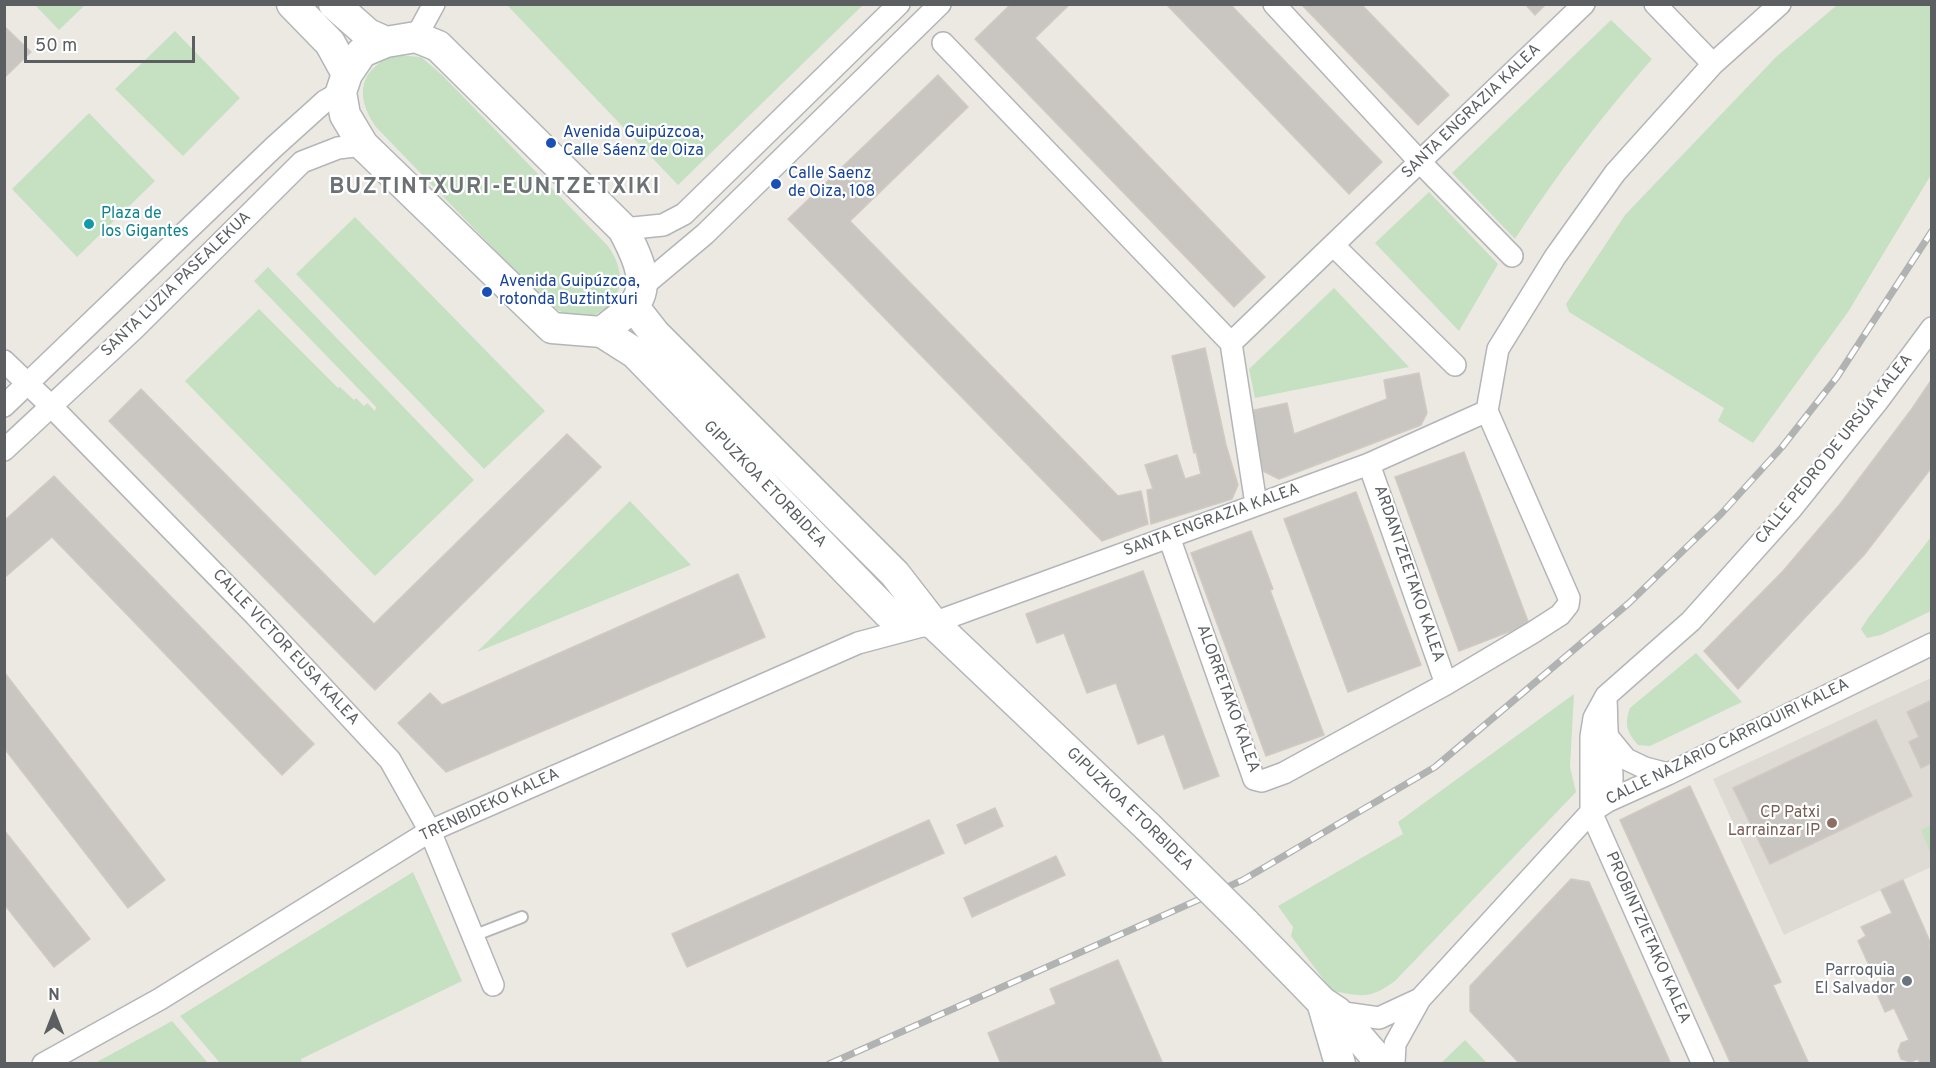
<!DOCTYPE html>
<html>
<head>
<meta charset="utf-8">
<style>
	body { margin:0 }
	#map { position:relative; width:1936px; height:1068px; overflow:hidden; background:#ece9e3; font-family:Overpass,sans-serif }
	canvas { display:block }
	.frame { position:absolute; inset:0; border:6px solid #5b5f61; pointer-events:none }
	.north { position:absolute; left:24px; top:984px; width:60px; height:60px; -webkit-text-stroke:4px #fff; paint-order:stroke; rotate:0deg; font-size:16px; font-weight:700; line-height:24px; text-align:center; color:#5b5f61 }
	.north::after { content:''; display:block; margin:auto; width:21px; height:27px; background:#5b5f61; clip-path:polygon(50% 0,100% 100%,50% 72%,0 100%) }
	.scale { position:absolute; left:24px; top:36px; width:171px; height:27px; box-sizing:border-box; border:3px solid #5b5f61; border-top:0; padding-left:8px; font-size:18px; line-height:21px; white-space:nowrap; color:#5b5f61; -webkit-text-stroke:4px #fff; paint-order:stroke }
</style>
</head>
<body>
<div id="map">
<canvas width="1936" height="1068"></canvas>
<div class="frame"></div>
<div class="north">N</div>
<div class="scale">50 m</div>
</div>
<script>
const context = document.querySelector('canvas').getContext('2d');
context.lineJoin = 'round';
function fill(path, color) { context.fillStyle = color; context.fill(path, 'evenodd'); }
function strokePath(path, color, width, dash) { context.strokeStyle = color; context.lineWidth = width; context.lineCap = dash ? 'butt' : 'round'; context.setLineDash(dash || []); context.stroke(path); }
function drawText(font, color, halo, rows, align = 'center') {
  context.font = font + ' Overpass,sans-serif'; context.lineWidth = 4.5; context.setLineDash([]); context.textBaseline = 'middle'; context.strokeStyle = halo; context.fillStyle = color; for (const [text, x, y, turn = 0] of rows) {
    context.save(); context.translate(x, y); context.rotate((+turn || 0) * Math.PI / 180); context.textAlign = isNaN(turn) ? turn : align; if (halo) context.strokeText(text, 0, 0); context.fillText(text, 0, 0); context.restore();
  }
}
const education = new Path2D(`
	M1931 678V867L1784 935 1713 779Z`);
const green = new Path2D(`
	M35 5H85L59 30Z
	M507 5H863L678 185Z
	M1837 5H1931V175L1848 312 1753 443 1718 421 1724 408 1569 312 1566 304 1625 215 1776 57Z
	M1611 20 1652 59C1602 116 1556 175 1515 239L1452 173Z
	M175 31 240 98 183 156 115 89Z
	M396 55 421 57 441 74 607 245C623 265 627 294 603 310 598 313 591 318 586 318 568 318 556 309 543 300L376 127C354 96 359 68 396 55Z
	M89 113 155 181 77 257 12 189Z
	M1429 192 1498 264 1459 331 1375 243Z
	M355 217 545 411 484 469 296 274Z
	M268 267 474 480 375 576 185 381 259 309 338 388 340 387 354 400 356 398 364 406 367 403 375 411 376 407 254 281Z
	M1334 288 1409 367 1255 398 1249 369Z
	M630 501 691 565 477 652Z
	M1931 537V611L1881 635 1867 638 1861 629 1868 618Z
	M1696 653 1742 702 1650 746 1638 745C1627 732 1624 724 1630 708Z
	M1574 694 1570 767 1576 792 1395 981C1369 1000 1362 996 1332 991L1291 936 1293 927 1278 906 1403 834 1398 822Z
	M1931 825V854L1921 830Z
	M413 872 462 981 301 1059 302 1063H220L180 1016Z
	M172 1021 208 1063H95Z
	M1465 1040 1487 1063H1441Z`);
const building = new Path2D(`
	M1011 4H1070L1035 38 1265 277 1234 307 975 39Z
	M1166 4H1230L1382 162 1349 194Z
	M1301 4H1361L1449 95 1418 125Z
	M1525 4H1546L1535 15Z
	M4 26 31 52 4 78Z
	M938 75 968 107 850 221 1118 496 1141 491 1148 524 1102 541 788 219Z
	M1205 348 1226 445 1238 485 1232 499 1151 524 1147 490 1153 489 1145 465 1177 455 1185 479 1201 474 1196 452 1194 453 1172 356Z
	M1419 373 1427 413 1421 425 1279 479 1263 471 1250 411 1287 403 1294 434 1387 399 1384 380Z
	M1932 379V467L1864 555 1738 689 1704 651 1783 571 1840 504 1911 410Z
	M141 389 374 624 567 434 601 467 375 690 109 421Z
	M1464 452 1529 624 1459 651 1395 477Z
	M54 476 314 744 282 775 52 537 4 578V521Z
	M1356 492 1421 665 1348 692 1284 519Z
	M1251 531 1273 589 1270 590 1324 735 1266 756 1191 553Z
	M1143 571 1219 776 1184 789 1164 734 1138 744 1116 683 1087 693 1064 633 1037 643 1026 614Z
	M738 574 765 637 446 772 398 723 430 693 442 705Z
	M4 672 165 880 128 908 4 748Z
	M1932 700V764L1931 763 1921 768 1909 742 1919 737 1907 712Z
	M1876 720 1912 796 1770 864 1733 788Z
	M1690 786 1781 982 1773 985 1809 1064H1731L1620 820Z
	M995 808 1003 826 965 844 957 825Z
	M929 820 944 853 687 967 672 934Z
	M4 830 90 939 54 967 4 904Z
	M1056 856 1065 875 972 917 964 898Z
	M1571 879 1589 882 1671 1064H1520L1470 1011V986Z
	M1903 880 1931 944 1929 946 1932 951V1064H1920L1918 1059 1910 1062 1901 1059 1898 1051 1901 1043 1909 1040 1894 1008 1885 1012 1877 994 1887 990 1878 970 1872 972 1858 941 1866 936 1861 927 1892 913 1881 890Z
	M1118 960 1163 1064H1001L988 1033 1056 1004 1050 989Z`);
const lane = new Path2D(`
	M473 936 522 917`);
const street = new Path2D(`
	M1274 4 1420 162 1512 256
	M1655 4 1713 64
	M416 37 434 4
	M943 43 1231 343 1256 504
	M623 229 663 225 684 214 899 4
	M1333 245 1455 365
	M643 286 705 234 940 4
	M1231 343 1584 4
	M4 361 50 405 256 616 390 760 430 831 493 985
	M4 406 274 147 325 101 341 92
	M4 450 134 329 302 162 338 148 363 145
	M1369 464 1446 684
	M1169 537 1254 779 1262 781 1284 773 1446 684 1532 633 1560 615 1568 605 1569 598 1487 411
	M1606 700C1607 713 1606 726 1608 739 1610 760 1616 781 1608 801
	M1607 736 1626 759 1645 768 1668 774
	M1337 1012 1379 1018 1420 999
	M43 1064 160 999 430 831 858 643 933 623 1369 464 1487 411 1498 349 1555 257 1615 173 1713 64 1780 4
	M1394 1064 1395 1044 1420 999 1591 812 1608 801 1668 774 1932 644
	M1703 1064 1591 812V737L1594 718 1606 696 1691 621 1792 508 1877 402 1932 328`);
const secondary = new Path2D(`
	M292 4 330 43 347 74
	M334 4 368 34 386 42
	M416 37 438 46 623 229C635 252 654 286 631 308 622 317 611 324 602 332L552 328 363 145 345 115 341 92 347 74 362 52 386 42Z
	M633 306 655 334 895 574 933 623 1148 827
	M602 332 635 353 889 614 933 623
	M1244 922 1322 1002 1337 1012 1382 1064
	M1322 1002 1340 1064`);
const rail = new Path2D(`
	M829 1064 1243 880 1435 767 1629 603 1721 514 1782 447 1837 377 1932 231`);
const secondaryBridge = new Path2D(`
	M1148 827 1244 922`);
const markers = [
	[551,143,6,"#1a4fb4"],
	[776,184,6,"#1a4fb4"],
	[89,224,6,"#0f9aa8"],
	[487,292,6,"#1a4fb4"],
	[1832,823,6,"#8d6e63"],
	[1907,981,6,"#6b7280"]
];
const streetNames = [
	["SANTA ENGRAZIA KALEA",1472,112,-44],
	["SANTA LUZIA PASEALEKUA",177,285,-44],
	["CALLE PEDRO DE URSÚA KALEA",1835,450,-51],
	["GIPUZKOA ETORBIDEA",764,485,46],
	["SANTA ENGRAZIA KALEA",1212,521,-20],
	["ARDANTZEETAKO KALEA",1408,574,71],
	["CALLE VICTOR EUSA KALEA",285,648,47],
	["ALORRETAKO KALEA",1227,699,70],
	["CALLE NAZARIO CARRIQUIRI KALEA",1728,743,-26],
	["TRENBIDEKO KALEA",490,806,-25],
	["GIPUZKOA ETORBIDEA",1129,810,44],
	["PROBINTZIETAKO KALEA",1647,938,66]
];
const transitNames = [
	["Avenida Guipúzcoa,",563,134],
	["Calle Sáenz de Oiza",563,152],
	["Calle Saenz",788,175],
	["de Oiza, 108",788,193],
	["Avenida Guipúzcoa,",499,283],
	["rotonda Buztintxuri",499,301]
];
const cultureNames = [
	["Plaza de",101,215],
	["los Gigantes",101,233]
];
const educationNames = [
	["CP Patxi",1820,814],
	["Larrainzar IP",1820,832]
];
const worshipNames = [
	["Parroquia",1895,972],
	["El Salvador",1895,990]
];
const districtNames = [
	["BUZTINTXURI-EUNTZETXIKI",495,189]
];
fill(education, '#dedad4');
fill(green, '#c5e1c2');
fill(building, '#c9c6c1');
strokePath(building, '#d0cac2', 1.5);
strokePath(lane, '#b3b5b8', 14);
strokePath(street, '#b3b5b8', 24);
strokePath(secondary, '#b2b6b8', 33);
strokePath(lane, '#fff', 10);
strokePath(street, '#fff', 21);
strokePath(secondary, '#fff', 30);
strokePath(rail, '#b1b2b2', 7);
strokePath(rail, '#fff', 4.5, [14]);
strokePath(secondaryBridge, '#b2b6b8', 33, []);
strokePath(secondaryBridge, '#fff', 30);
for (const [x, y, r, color] of markers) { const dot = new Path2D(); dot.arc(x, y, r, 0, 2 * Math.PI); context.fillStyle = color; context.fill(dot); strokePath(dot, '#fff', 2); }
drawText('16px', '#5b5f61', '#fff', streetNames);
drawText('16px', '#164399', '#fff', transitNames, 'left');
drawText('16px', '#0d838f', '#fff', cultureNames, 'left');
drawText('16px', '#785e54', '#fff', educationNames, 'right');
drawText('16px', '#5b616d', '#fff', worshipNames, 'right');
context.letterSpacing = '1.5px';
drawText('bold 22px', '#6c7173', '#fff', districtNames);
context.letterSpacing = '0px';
</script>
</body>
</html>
